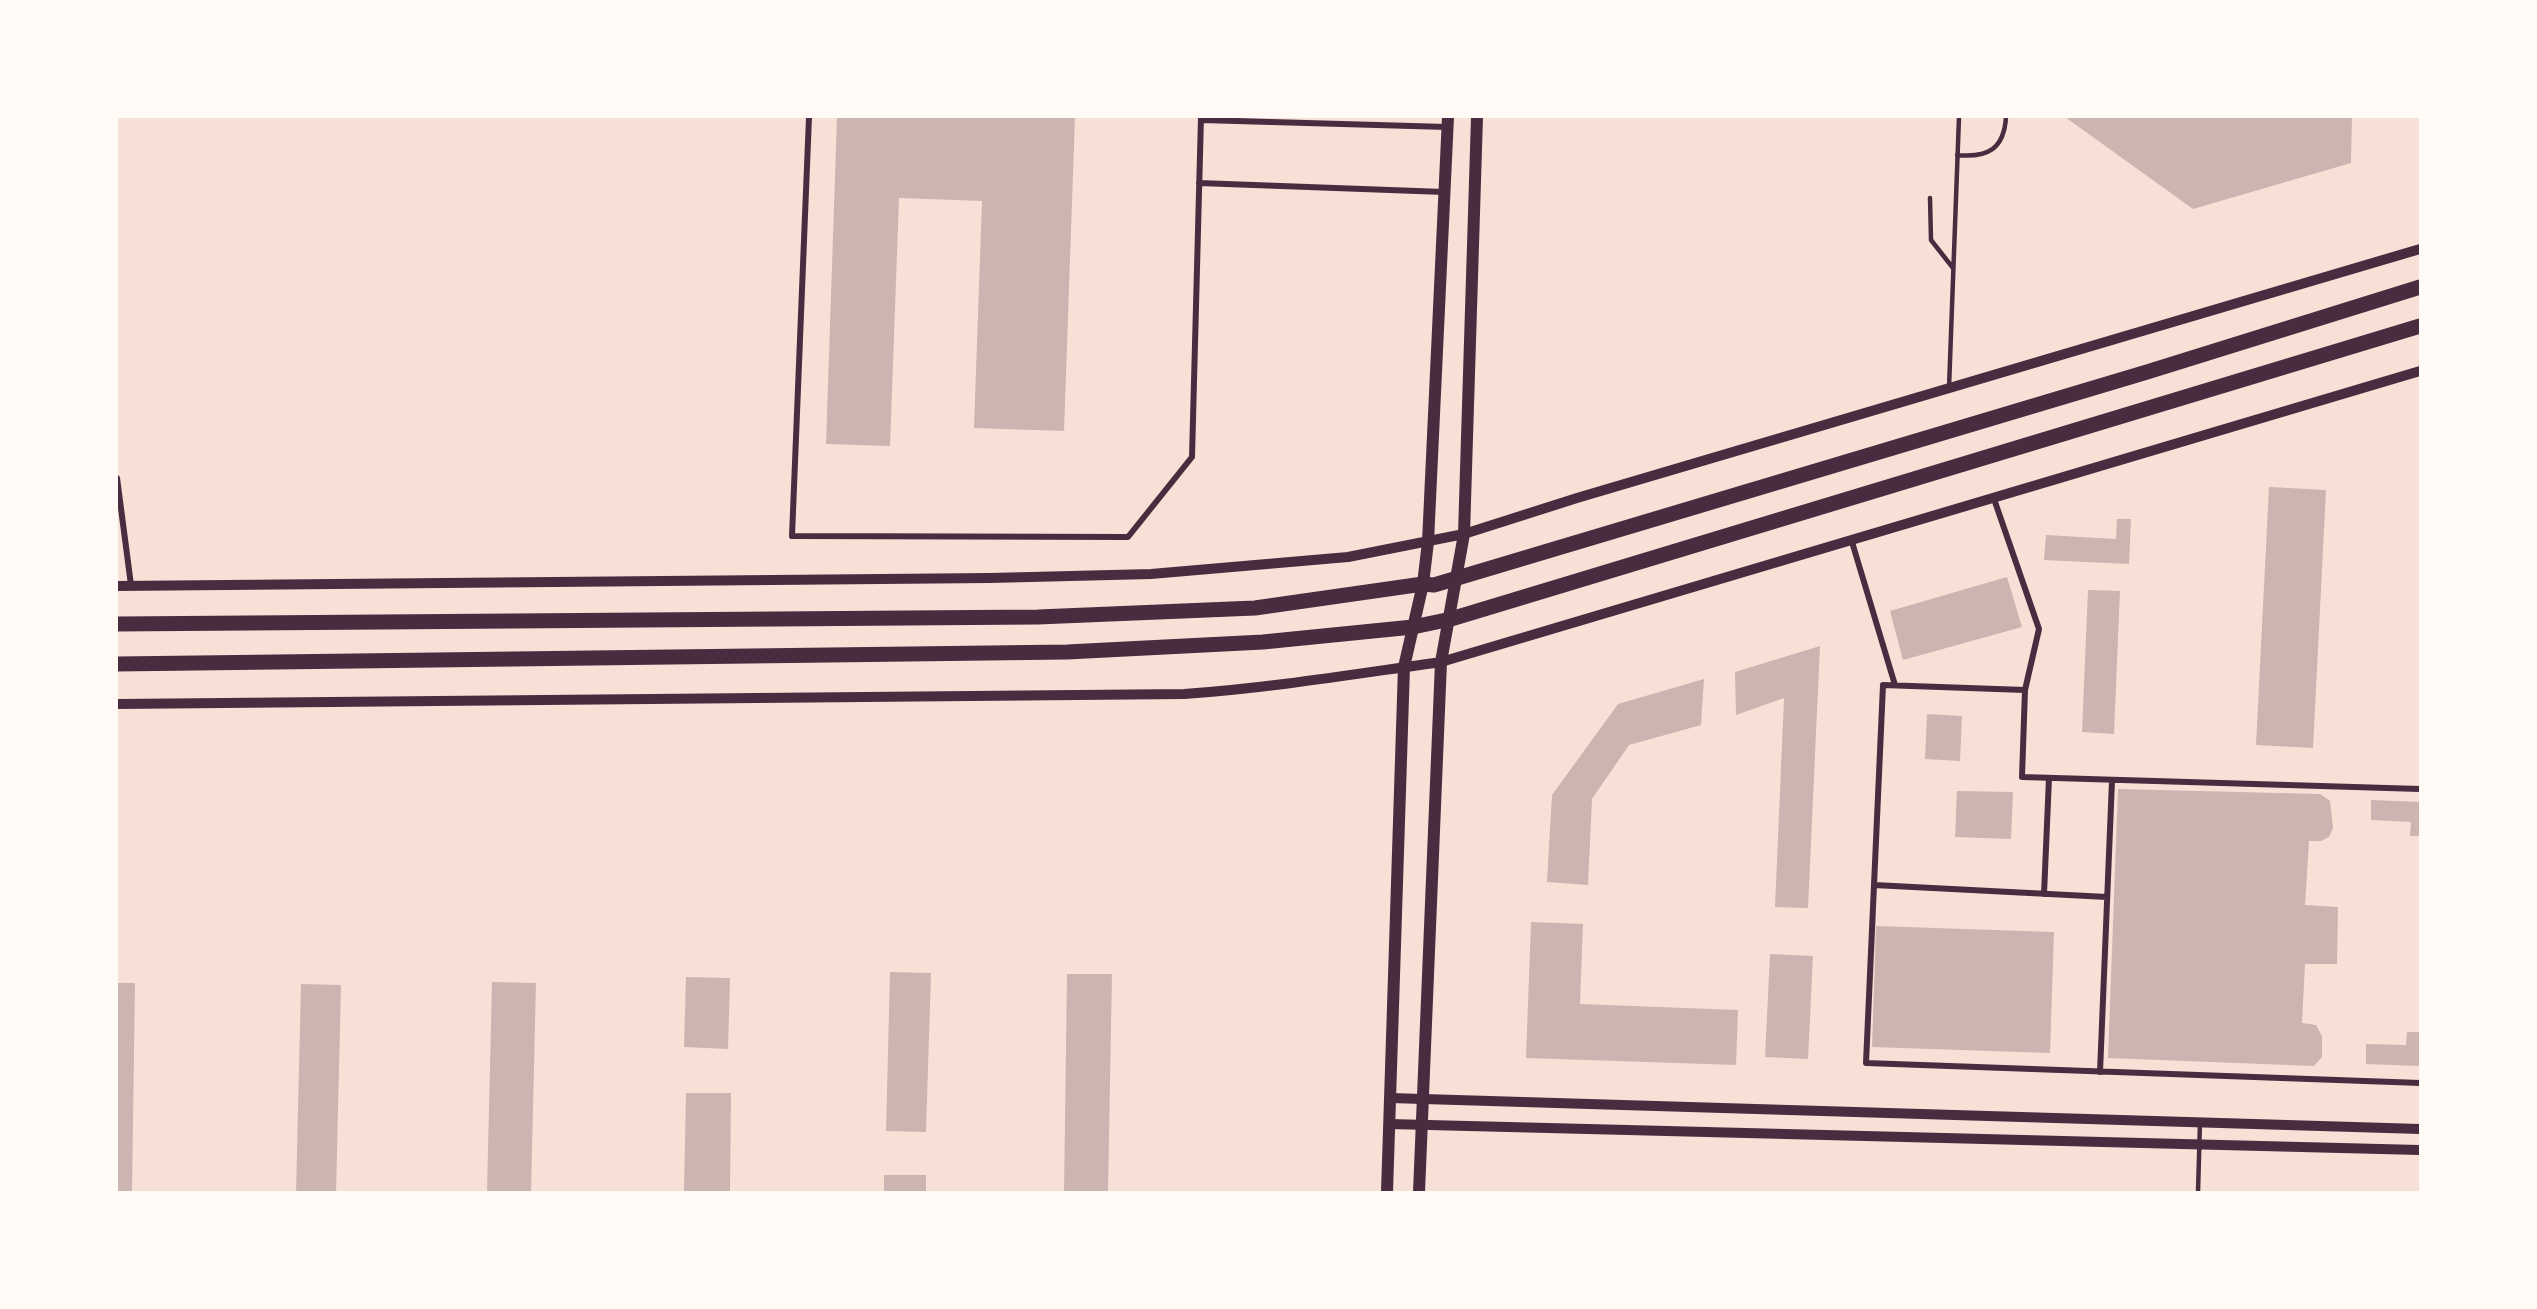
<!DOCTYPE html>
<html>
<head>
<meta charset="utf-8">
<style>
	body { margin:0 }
	#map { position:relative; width:2537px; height:1309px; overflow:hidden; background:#f7e1d7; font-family:Figtree,sans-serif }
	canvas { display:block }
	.frame { position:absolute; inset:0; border:118px solid #fffaf5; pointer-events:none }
</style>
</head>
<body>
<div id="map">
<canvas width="2537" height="1309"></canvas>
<div class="frame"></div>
</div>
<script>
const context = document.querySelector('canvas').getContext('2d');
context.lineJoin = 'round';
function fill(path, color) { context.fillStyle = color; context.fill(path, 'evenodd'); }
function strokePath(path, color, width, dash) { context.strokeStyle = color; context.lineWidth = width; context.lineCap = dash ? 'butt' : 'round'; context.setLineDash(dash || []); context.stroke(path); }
const building = new Path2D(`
	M837 117H1075L1064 431 974 428 982 201 899 198 890 446 826 444Z
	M2065 117H2352L2351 163 2193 209Z
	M2269 487 2326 490 2313 748 2256 745Z
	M2117 519H2131L2129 564 2044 560 2046 535 2116 539Z
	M2007 577 2022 627 1903 660 1890 611Z
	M2088 590 2120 591 2114 734 2082 732Z
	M1820 646 1808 908 1775 907 1784 698 1736 715 1735 672Z
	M1704 679 1701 725 1629 745 1592 799 1588 885 1547 882 1552 795 1618 704Z
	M1927 714 1962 716 1960 761 1925 759Z
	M2118 789 2320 794 2330 801 2333 828 2329 837 2321 841H2309L2305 905 2338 907 2337 964H2305L2302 1023 2316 1025 2322 1036V1057L2314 1066 2108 1058Z
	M1957 791 2013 792 2011 839 1955 837Z
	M2371 800 2420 802V836H2410L2411 822 2371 820Z
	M1531 922 1583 924 1580 1004 1738 1010 1736 1065 1526 1058Z
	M1876 926 2054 932 2050 1053 1872 1047Z
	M1770 954 1813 956 1808 1059 1765 1057Z
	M890 972 931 973 926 1132 886 1131Z
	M1067 974H1112L1108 1192H1064Z
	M686 977 730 978 728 1049 684 1047Z
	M492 982 536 983 531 1192H487Z
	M117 983H135L132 1192H117Z
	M301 984 341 985 336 1192H296Z
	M2407 1032H2420V1066L2366 1064V1044L2406 1045Z
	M686 1093H731L730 1192H684Z
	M884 1175H926V1192H884Z`);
const service = new Path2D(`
	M1957 155C1988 158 2004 149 2006 117
	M1930 198 1931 240 1953 268
	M1949 388 1959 117
	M2198 1192 2200 1122`);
const minor = new Path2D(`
	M809 117 792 536 1128 537 1192 457 1201 117
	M1201 120 1447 127
	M1199 183 1444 192
	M117 478 131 585
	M1994 499 2039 629 2025 690 2022 777 2420 789
	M1852 542 1895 685
	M2025 690 1883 685 1866 1063 2420 1083
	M1874 885 2107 897
	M2044 894 2049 778
	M2100 1072 2112 781`);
const tertiary = new Path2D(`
	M117 586 990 578 1151 574 1348 557 1464 534 1577 498 2420 249
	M117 704 1184 694C1270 688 1355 674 1441 662L2420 371
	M1390 1098 2420 1129
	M1389 1124 2420 1150`);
const secondary = new Path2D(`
	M1387 1192 1404 667 1423 584 1428 542 1448 117
	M1419 1192 1441 662 1464 534 1477 117`);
const primary = new Path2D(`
	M117 624 1038 617 1255 608 1423 584 1434 585 2147 372 2420 287
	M117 664 1067 652 1263 642 1413 627 1451 619 2420 326`);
fill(building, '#ccb4b1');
strokePath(service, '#4a2c40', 4.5);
strokePath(minor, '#4a2c40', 6);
strokePath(tertiary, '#4a2c40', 10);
strokePath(secondary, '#4a2c40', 12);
strokePath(primary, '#4a2c40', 15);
</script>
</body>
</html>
